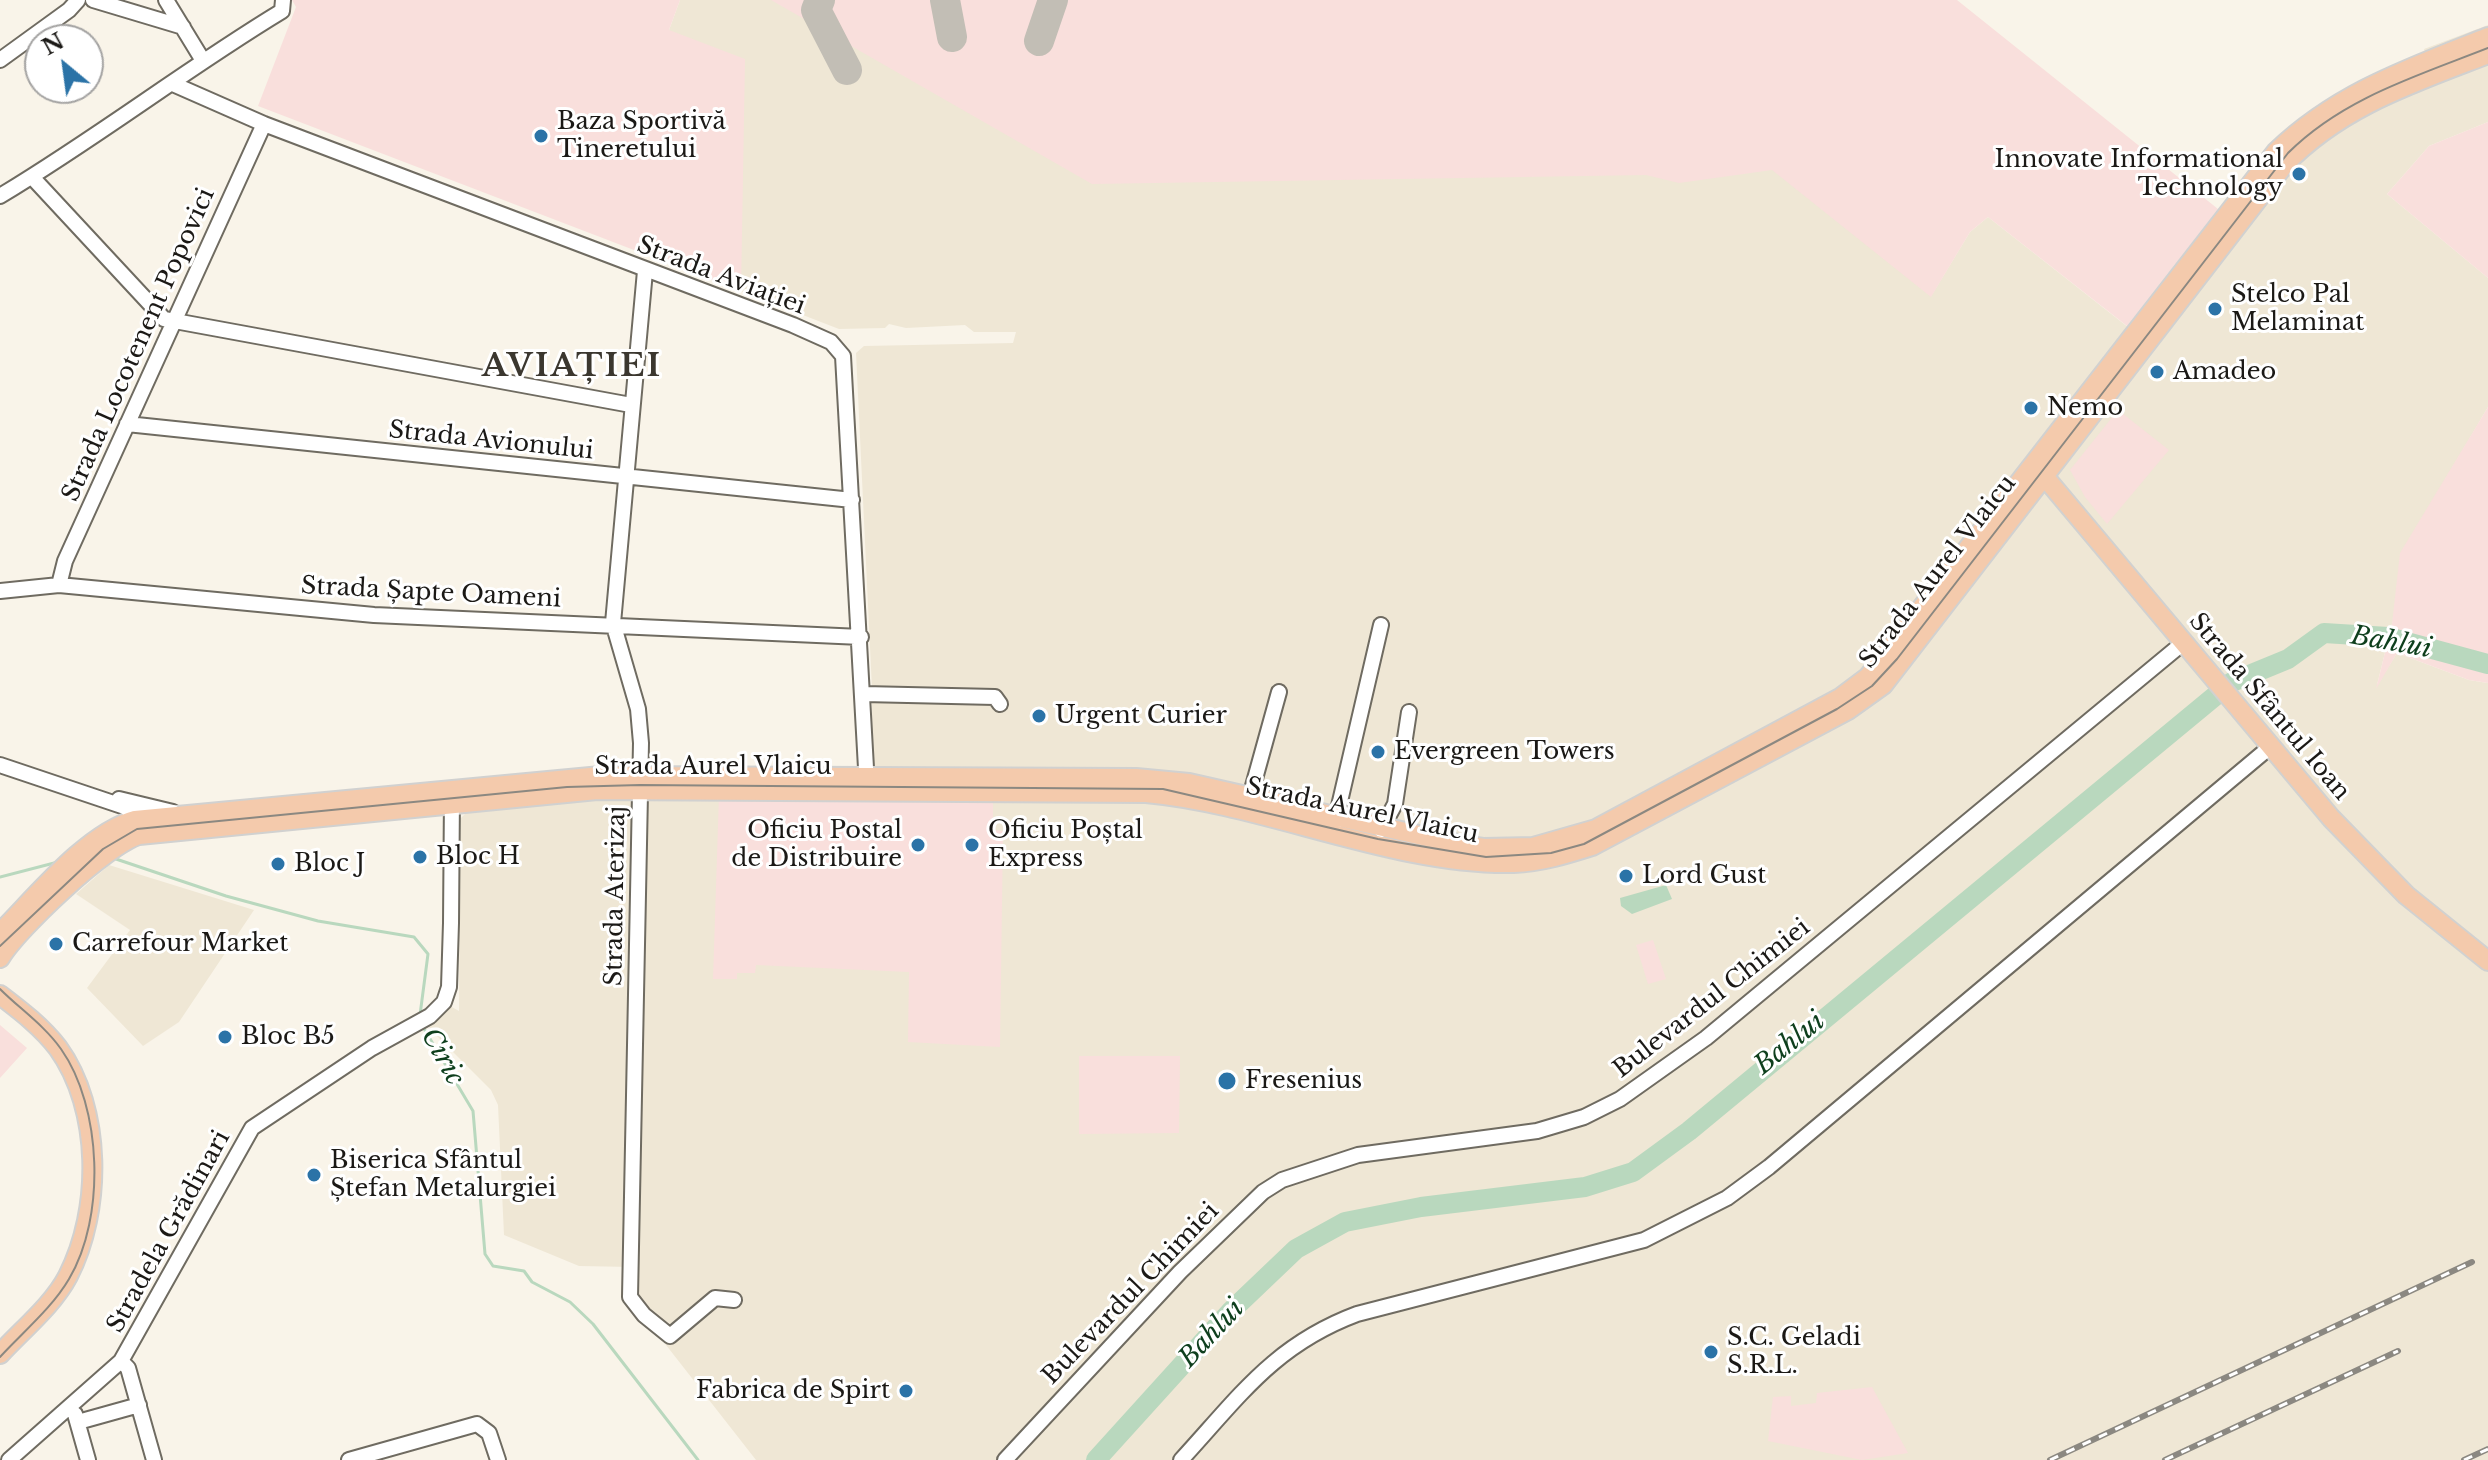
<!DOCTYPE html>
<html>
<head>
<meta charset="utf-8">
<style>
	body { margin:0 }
	#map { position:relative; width:2488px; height:1460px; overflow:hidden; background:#f9f4e9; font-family:"Libre Baskerville",serif }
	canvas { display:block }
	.north { position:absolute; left:24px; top:24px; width:80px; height:80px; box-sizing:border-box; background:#fff; border:2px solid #a4a3a2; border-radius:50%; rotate:331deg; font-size:22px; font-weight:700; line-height:32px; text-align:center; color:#1b1916 }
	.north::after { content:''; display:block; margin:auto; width:28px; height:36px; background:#2b73a7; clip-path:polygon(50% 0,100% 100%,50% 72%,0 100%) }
</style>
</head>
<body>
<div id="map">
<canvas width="2488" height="1460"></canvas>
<div class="north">N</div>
</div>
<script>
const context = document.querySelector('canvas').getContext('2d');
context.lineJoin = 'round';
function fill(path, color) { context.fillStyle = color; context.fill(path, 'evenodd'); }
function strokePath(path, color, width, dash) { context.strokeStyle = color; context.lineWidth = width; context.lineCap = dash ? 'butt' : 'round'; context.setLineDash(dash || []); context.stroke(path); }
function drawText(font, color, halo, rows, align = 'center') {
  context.font = font + ' "Libre Baskerville",serif'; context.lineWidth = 6; context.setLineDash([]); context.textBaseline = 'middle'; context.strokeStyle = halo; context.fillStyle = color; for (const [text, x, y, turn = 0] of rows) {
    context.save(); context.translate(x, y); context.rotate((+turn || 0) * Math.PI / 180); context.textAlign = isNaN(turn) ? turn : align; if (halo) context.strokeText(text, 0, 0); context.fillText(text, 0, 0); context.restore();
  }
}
const built = new Path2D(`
	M680 0H1954L1864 242 1931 296 1970 232 1988 217 2152 346 2308 150 2369 110 2436 81 2424 49 2488 25V122L2429 146 2387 194 2488 278V407L2440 489 2392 624 2377 685 2397 653 2469 680 2488 683V1460H756L630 1299 632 1267 579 1266 504 1235 498 1105 491 1090 429 1028 450 1006 459 1011 460 819 480 799 567 803 630 796 872 795V689L856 353 864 346 1013 343 1016 332H974L965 325 906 328 889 324 885 328 839 329 741 291 743 285 669 30Z
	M109 865 254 910 179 1022 143 1046 87 988 130 930 76 894Z`);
const green = new Path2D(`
	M292 0H680L669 30 745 59 741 291 258 106 296 7Z
	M771 0H1957L2218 209 2127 326 1988 217 1970 232 1931 297 1772 170 1679 183 1646 175 1092 184Z
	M2488 122V278L2387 194 2429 146Z
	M2488 407V683L2469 680 2397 653 2376 689 2392 624 2400 553Z
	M2118 410 2169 450 2107 524 2085 497 2070 470Z
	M719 795 993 799V830L1003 831 1000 1047 908 1042 909 972 756 965 755 973H737V979H713Z
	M1653 940 1666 979 1648 984 1636 945Z
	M0 1025 27 1048 0 1078Z
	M1079 1056H1180L1179 1133 1079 1134Z
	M1872 1387 1908 1453 1862 1460 1768 1441 1773 1397 1791 1396V1406L1816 1403 1817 1393Z`);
const water = new Path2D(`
	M1666 885 1672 899 1632 914 1621 906 1620 898Z`);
const stream = new Path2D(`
	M113 858 226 896 318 921 414 937 428 954 420 1015
	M0 877 58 862
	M423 1027 473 1111 485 1254 493 1266 524 1271 532 1282 570 1302 593 1324 698 1460`);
const river = new Path2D(`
	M1096 1460 1231 1311 1296 1249 1345 1222 1421 1207 1585 1187 1633 1172 1689 1131 2232 682 2288 659 2324 633 2388 637 2488 664`);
const taxiway = new Path2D(`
	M820 0 816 10 847 70
	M945 0 952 37
	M1039 41 1053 0`);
const minor = new Path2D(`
	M93 0 183 27
	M166 0 202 59
	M0 60 69 10 78 0
	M173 84 264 124 793 325 831 342 843 356 867 786
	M32 177 164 319 631 405
	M0 196C97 138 186 69 282 11L283 0
	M645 271 613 623 638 709 641 743 630 1297 644 1315 670 1336 715 1298 734 1300
	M127 424 852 500
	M59 585 65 561 264 124
	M0 591 59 585 374 615 861 637
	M864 694 995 697 1000 704
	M0 765 125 807 133 814 137 827
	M119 799 173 812
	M1248 804 1279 692
	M1335 823 1381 625
	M1381 830 1395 804 1409 712
	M121 1361 128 1368 154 1460
	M75 1414 88 1460
	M78 1422 139 1405
	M9 1460 121 1361 252 1128 372 1048 430 1016 444 1002 449 987 451 923 452 795
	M349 1460 477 1424 489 1433 498 1460
	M1005 1460 1180 1272 1263 1192 1282 1180 1358 1155 1537 1131 1584 1117 1620 1099 1706 1038 2183 643
	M1181 1460C1239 1397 1274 1345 1357 1314L1644 1240 1727 1198 1769 1167 2270 747`);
const major = new Path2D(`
	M2035 471 2049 482 2331 818 2406 895 2488 961
	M0 933C35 898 87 833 135 820L601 776 1136 778 1189 783 1458 844 1484 848 1533 847 1596 829 1840 698 1868 677 2276 152C2337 93 2410 68 2488 37
	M0 958C17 929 107 844 139 835L597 790 1146 793C1266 804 1395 866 1514 863 1541 862 1567 854 1592 846L1848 710 1883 685 2284 165C2341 106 2413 83 2488 54
	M0 995C21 1011 42 1027 58 1048 102 1109 102 1210 68 1276 53 1305 22 1330 0 1354`);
const tram = new Path2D(`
	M0 946 103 849 137 829 567 787 640 785 1163 789 1378 839 1486 857 1551 853 1584 844 1837 709 1872 686 1897 659 2288 153C2343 98 2417 76 2488 48
	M0 989C20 1009 44 1025 61 1049 102 1107 106 1217 69 1279 52 1308 23 1332 0 1357`);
const rail = new Path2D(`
	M2050 1460 2472 1262
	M2165 1460 2398 1351
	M2464 1460 2488 1449`);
const markers = [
	[541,136,8,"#2b73a7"],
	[2299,174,8,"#2b73a7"],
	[2215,309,8,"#2b73a7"],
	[2157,372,8,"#2b73a7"],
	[2031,408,8,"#2b73a7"],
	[1039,716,8,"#2b73a7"],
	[1378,752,8,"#2b73a7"],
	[918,845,8,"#2b73a7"],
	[972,845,8,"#2b73a7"],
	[420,857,8,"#2b73a7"],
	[278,864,8,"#2b73a7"],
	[1626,876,8,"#2b73a7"],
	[56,944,8,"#2b73a7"],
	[225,1037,8,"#2b73a7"],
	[1227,1081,10,"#2b73a7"],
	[314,1175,8,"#2b73a7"],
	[1711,1352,8,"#2b73a7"],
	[906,1391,8,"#2b73a7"]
];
const poiNames = [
	["Baza Sportivă",557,122],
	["Tineretului",557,150],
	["Innovate Informational",2283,160,"right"],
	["Technology",2283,188,"right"],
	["Stelco Pal",2231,295],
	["Melaminat",2231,323],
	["Amadeo",2173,372],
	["Nemo",2047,408],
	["Urgent Curier",1055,716],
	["Evergreen Towers",1394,752],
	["Oficiu Postal",902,831,"right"],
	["de Distribuire",902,859,"right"],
	["Oficiu Poștal",988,831],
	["Express",988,859],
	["Bloc H",436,857],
	["Bloc J",294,864],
	["Lord Gust",1642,876],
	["Carrefour Market",72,944],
	["Bloc B5",241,1037],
	["Fresenius",1245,1081],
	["Biserica Sfântul",330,1161],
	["Ștefan Metalurgiei",330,1189],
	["S.C. Geladi",1727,1338],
	["S.R.L.",1727,1366],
	["Fabrica de Spirt",890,1391,"right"]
];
const streetNames = [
	["Strada Aviației",721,276,21],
	["Strada Locotenent Popovici",139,345,-66],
	["Strada Avionului",491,441,6],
	["Strada Aurel Vlaicu",1938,572,-52],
	["Strada Șapte Oameni",431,593,3],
	["Strada Sfântul Ioan",2269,707,50],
	["Strada Aurel Vlaicu",713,767],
	["Strada Aurel Vlaicu",1362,811,12],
	["Strada Aterizaj",616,896,-89],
	["Bulevardul Chimiei",1712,999,-38],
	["Stradela Grădinari",169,1232,-61],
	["Bulevardul Chimiei",1131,1294,-46]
];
const waterNames = [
	["Bahlui",2391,643,10],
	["Bahlui",1790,1044,-39],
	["Ciric",442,1057,61],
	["Bahlui",1212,1334,-47]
];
const districtNames = [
	["AVIAȚIEI",572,367]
];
fill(built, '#efe7d5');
fill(green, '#f9dfdc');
fill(water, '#b9d8be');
strokePath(stream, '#b9d8be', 3);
strokePath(river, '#b9d8be', 20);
strokePath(taxiway, '#c2beb5', 30);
strokePath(minor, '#6f6b61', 18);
strokePath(major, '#d1d1d0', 22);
strokePath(minor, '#fff', 14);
strokePath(major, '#f4caac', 18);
strokePath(tram, '#8b8881', 2);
strokePath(rail, '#8b8881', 6);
strokePath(rail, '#fff', 3, [9]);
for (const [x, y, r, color] of markers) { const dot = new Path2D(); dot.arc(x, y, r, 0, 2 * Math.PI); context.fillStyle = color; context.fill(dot); strokePath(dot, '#fff', 3); }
drawText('24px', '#1b1916', '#fff', poiNames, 'left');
drawText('24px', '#1b1916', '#fff', streetNames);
drawText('italic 26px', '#0e3f1d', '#fff', waterNames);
context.letterSpacing = '2px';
drawText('bold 32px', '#3b372f', '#fff', districtNames);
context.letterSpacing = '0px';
</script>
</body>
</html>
